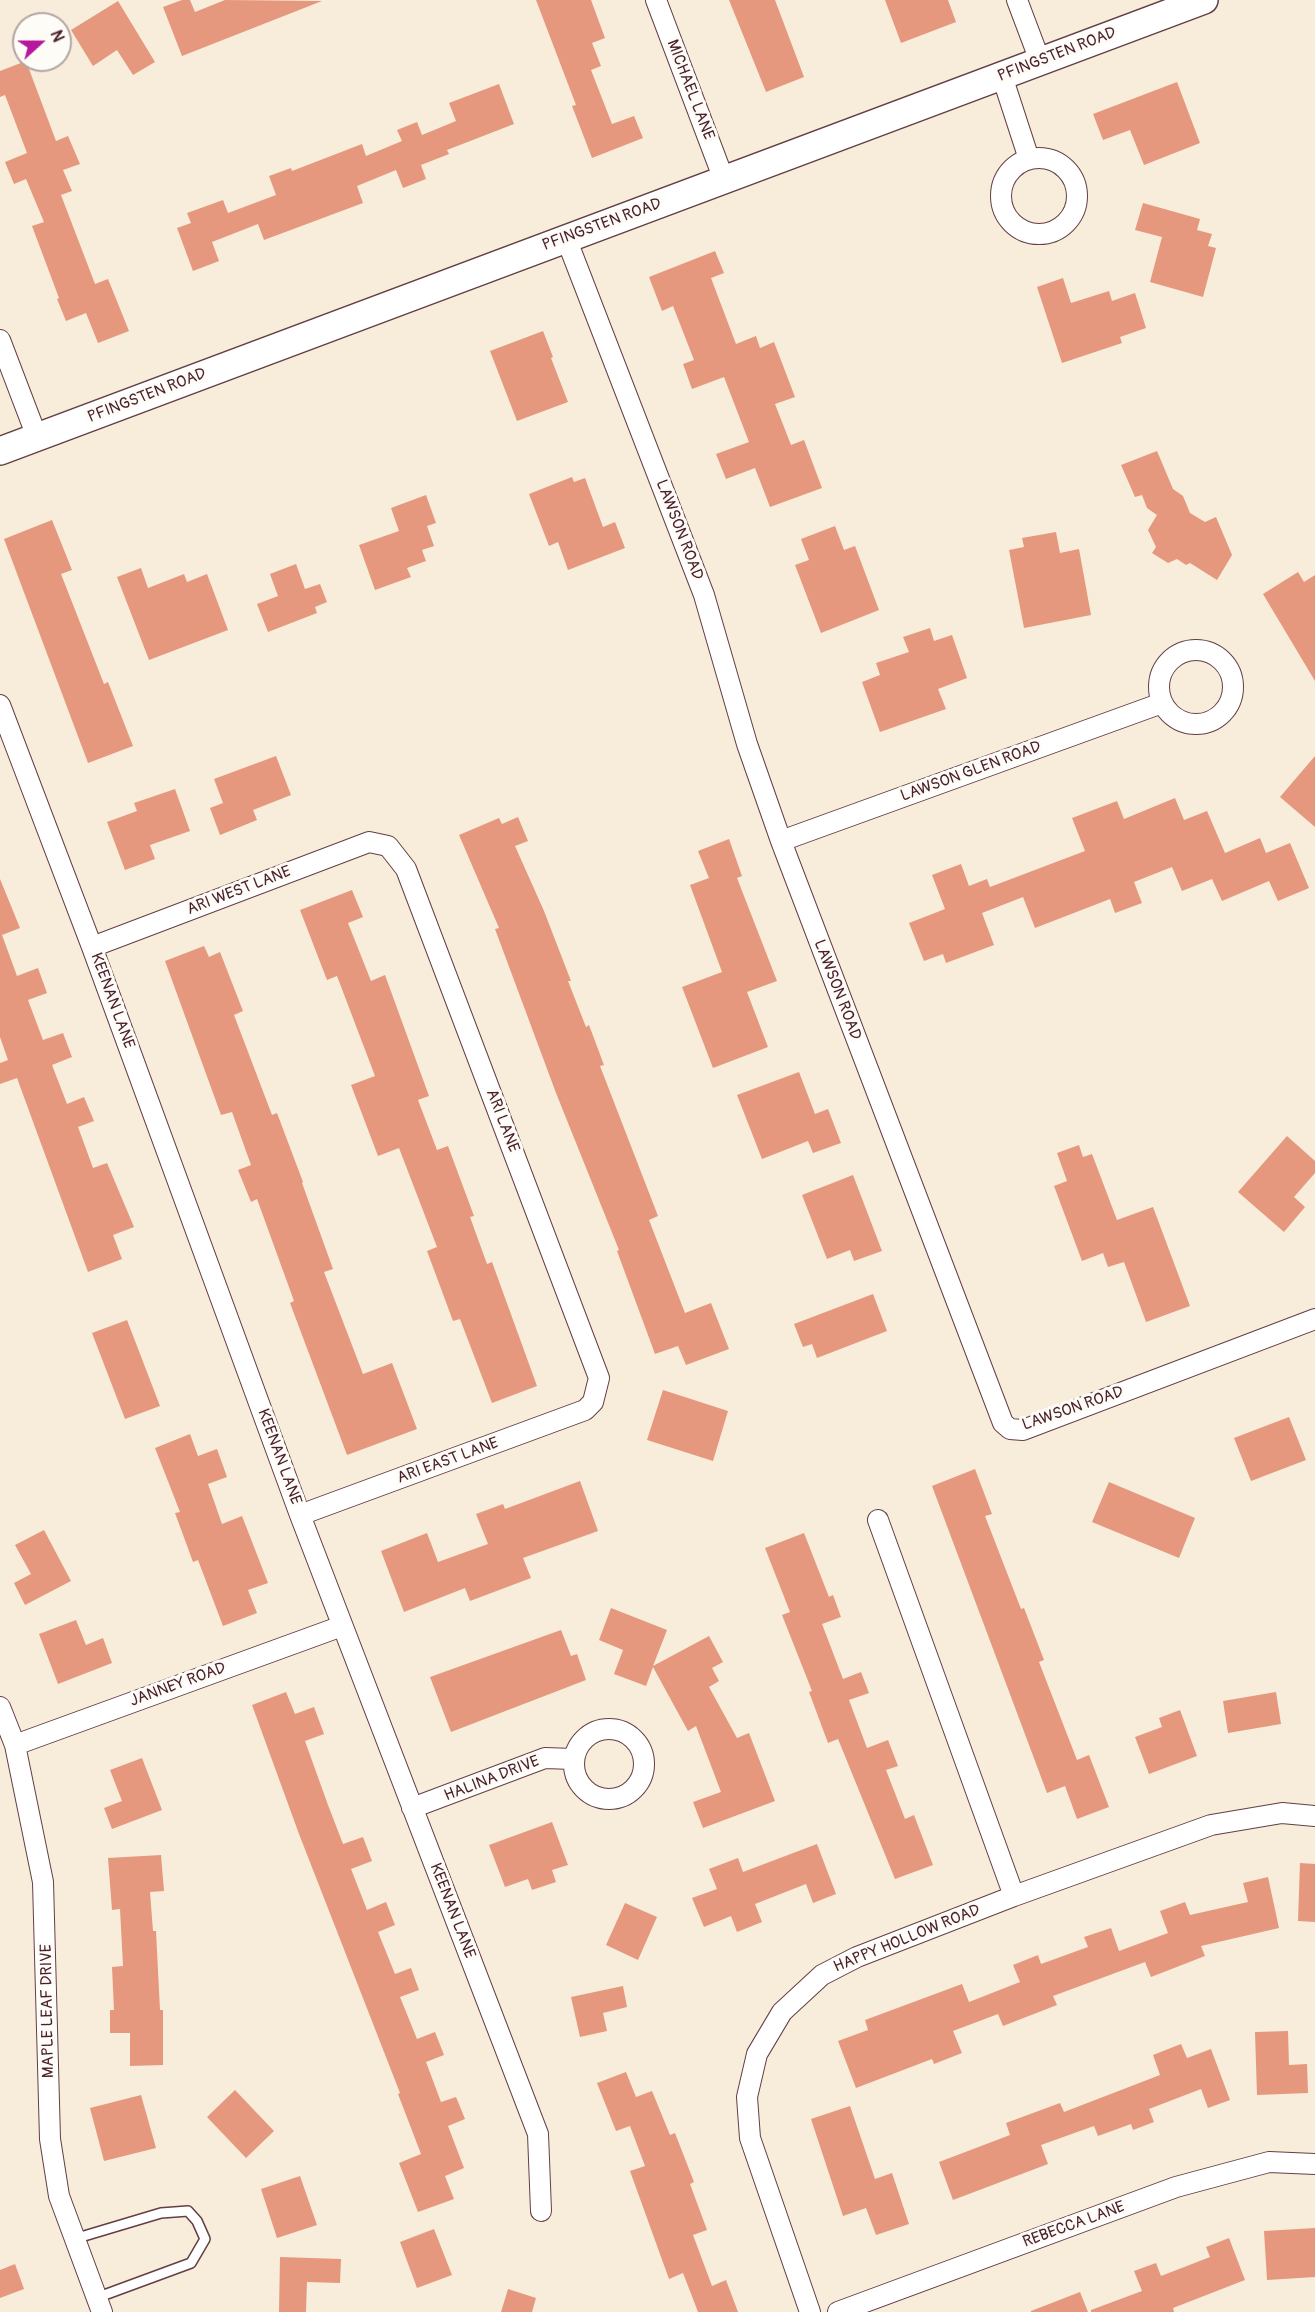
<!DOCTYPE html>
<html>
<head>
<meta charset="utf-8">
<style>
	body { margin:0 }
	#map { position:relative; width:1315px; height:2312px; overflow:hidden; background:#f7edda; font-family:Pangolin,sans-serif }
	canvas { display:block }
	.north { position:absolute; left:12px; top:12px; width:60px; height:60px; box-sizing:border-box; background:#fdfcf7; border:2px solid #b5a4a5; border-radius:50%; rotate:69deg; font-size:16px; font-weight:700; line-height:24px; text-align:center; color:#4a1f2b }
	.north::after { content:''; display:block; margin:auto; width:21px; height:27px; background:#b5179e; clip-path:polygon(50% 0,100% 100%,50% 72%,0 100%) }
</style>
</head>
<body>
<div id="map">
<canvas width="1315" height="2312"></canvas>
<div class="north">N</div>
</div>
<script>
const context = document.querySelector('canvas').getContext('2d');
context.lineJoin = 'round';
function fill(path, color) { context.fillStyle = color; context.fill(path, 'evenodd'); }
function strokePath(path, color, width, dash) { context.strokeStyle = color; context.lineWidth = width; context.lineCap = dash ? 'butt' : 'round'; context.setLineDash(dash || []); context.stroke(path); }
function drawText(font, color, halo, rows, align = 'center') {
  context.font = font + ' Pangolin,sans-serif'; context.lineWidth = 6; context.setLineDash([]); context.textBaseline = 'middle'; context.strokeStyle = halo; context.fillStyle = color; for (const [text, x, y, turn = 0] of rows) {
    context.save(); context.translate(x, y); context.rotate((+turn || 0) * Math.PI / 180); context.textAlign = isNaN(turn) ? turn : align; if (halo) context.strokeText(text, 0, 0); context.fillText(text, 0, 0); context.restore();
  }
}
const building = new Path2D(`
	M182 0H190L195 12 225 0 322 1 182 56 163 7Z
	M536 0H591L605 38 592 43 601 66 591 70 612 124 634 116 643 138 592 158 572 106 576 105Z
	M729 0H775L804 77 766 92Z
	M885 0H948L956 22 901 43Z
	M118 1 155 62 133 75 117 50 93 66 71 30Z
	M26 61 56 141 68 136 80 164 63 170 72 191 61 195 95 284 108 279 129 331 98 343 86 313 66 321 57 299 59 298 32 226 44 222 26 179 14 184 5 162 27 153 5 95 0 97V71Z
	M1177 82 1200 143 1144 165 1130 130 1103 140 1093 114Z
	M499 84 514 124 447 150 449 154 421 165 426 179 403 188 396 170 357 186 363 203 264 240 258 224 212 242 219 261 193 271 177 228 191 223 187 213 223 200 228 213 276 195 269 176 291 168 292 171 362 144 366 156 402 141 397 130 417 122 422 135 456 121 449 103Z
	M1143 203 1200 219 1197 230 1212 234 1208 246 1216 248 1203 297 1150 282 1162 237 1135 230Z
	M715 251 724 273 711 278 736 344 756 336 760 348 774 342 795 397 775 404 791 445 804 440 822 488 770 507 755 468 726 479 716 454 749 442 724 377 692 389 683 364 694 360 673 306 662 311 649 277Z
	M1063 278 1071 303 1109 291 1112 301 1135 293 1146 328 1120 337 1122 343 1062 363 1037 287Z
	M543 331 553 357 551 358 568 402 517 421 490 351Z
	M1157 451 1173 489 1183 496 1190 513 1205 522 1216 517 1232 555 1217 580 1190 563 1186 565 1177 559 1168 563 1152 553 1156 547 1148 530 1157 515 1147 508 1142 495 1135 497 1121 465Z
	M572 477 574 482 585 478 603 527 615 522 625 548 568 570 558 542 549 546 529 494Z
	M426 495 436 523 427 526 434 546 422 550 426 561 407 568 411 577 375 590 359 545 399 531 391 508Z
	M52 520 72 570 61 574 104 684 108 682 133 746 88 763 4 539Z
	M835 526 844 550 855 546 879 610 821 633 795 565 809 560 801 539Z
	M1056 532 1060 553 1079 549 1091 615 1024 628 1009 550 1024 547 1022 538Z
	M296 564 305 589 320 584 327 602 315 607 317 613 268 632 257 604 278 596 270 574Z
	M141 568 148 588 184 574 187 582 207 574 228 630 149 660 117 577Z
	M1298 572 1304 582 1315 575V681L1263 594Z
	M930 628 934 641 952 635 967 678 938 689 946 709 880 732 862 682 880 675 876 663 909 652 903 637Z
	M276 756 291 795 253 810 257 820 220 835 210 808 223 803 214 779Z
	M1315 756V827L1280 797Z
	M175 789 190 831 150 845 155 859 125 870 107 822 137 811 134 803Z
	M1175 798 1184 820 1207 811 1225 853 1260 838 1266 853 1290 843 1309 888 1278 901 1269 881 1222 901 1212 879 1182 891 1172 867 1134 882 1142 903 1115 913 1110 899 1035 928 1023 897 982 913 994 945 946 963 943 954 924 961 909 923 945 909 932 875 961 864 969 886 987 879 990 887 1085 851 1072 818 1117 801 1124 819Z
	M518 817 528 841 515 846 544 911 571 981H568L586 1027 589 1025 604 1065 600 1066 658 1216 649 1220 685 1313 711 1303 729 1349 686 1365 678 1346 655 1354 617 1251 619 1250 556 1093 495 929 499 928 459 835 499 818 502 824Z
	M729 839 742 876 737 878 777 981 747 992 768 1047 713 1068 682 987 722 972 690 885 709 878 698 851Z
	M0 879 20 928 2 935 17 976 38 968 47 993 28 1000 43 1040 63 1033 72 1057 52 1065 67 1104 84 1097 94 1121 78 1127 93 1168 107 1163 134 1227 113 1235 122 1259 88 1272 17 1078 0 1084V1063L8 1060 0 1037Z
	M352 890 363 917 348 923 371 981 385 975 429 1096 418 1100 437 1150 448 1146 474 1216 470 1217 487 1264 492 1262 537 1386 492 1403 460 1319 453 1321 427 1251 437 1247 399 1148 378 1156 351 1085 375 1076 337 976 327 980 300 910Z
	M204 946 209 957 220 952 243 1011 234 1015 272 1115 277 1113 303 1182 302 1183 333 1269 324 1272 363 1374 392 1363 417 1429 347 1455 290 1303 294 1301 257 1199 251 1202 238 1170 251 1165 232 1112 221 1115 165 961Z
	M799 1072 815 1114 828 1109 841 1143 813 1153 808 1141 762 1159 737 1095Z
	M1287 1136 1315 1161V1173L1294 1197 1305 1207 1284 1232 1238 1192Z
	M1079 1145 1083 1157 1092 1154 1117 1220 1153 1207 1190 1306 1146 1322 1124 1262 1108 1267 1103 1253 1082 1261 1054 1186 1067 1181 1057 1153Z
	M853 1175 882 1251 854 1261 850 1250 827 1259 802 1195Z
	M873 1294 887 1331 817 1358 812 1344 803 1347 794 1324Z
	M127 1320 160 1406 125 1419 92 1333Z
	M663 1390 728 1411 713 1461 647 1440Z
	M1289 1417 1306 1460 1251 1481 1234 1438Z
	M190 1434 198 1456 217 1449 227 1477 208 1484 222 1524 242 1516 268 1583 248 1590 257 1613 223 1626 198 1560 193 1562 175 1513 180 1512 155 1448Z
	M975 1469 992 1514 985 1516 1021 1609 1024 1608 1044 1660 1039 1662 1077 1760 1089 1755 1109 1807 1077 1819 1065 1786 1047 1793 932 1486Z
	M580 1481 598 1531 523 1558 531 1578 470 1601 465 1588 404 1612 381 1551 427 1533 438 1562 488 1544 476 1514 503 1504 505 1509Z
	M1109 1482 1195 1518 1179 1558 1092 1522Z
	M44 1530 71 1581 25 1605 14 1583 31 1574 15 1545Z
	M804 1533 829 1597 833 1595 841 1617 822 1624 843 1679 861 1672 869 1693 849 1700 867 1748 888 1740 898 1766 886 1770 905 1819 914 1815 933 1865 895 1879 838 1739 828 1743 809 1692 812 1691 782 1615 790 1612 765 1548Z
	M611 1608 667 1630 653 1666 709 1636 723 1662 712 1668 719 1681 709 1687 737 1738 749 1733 775 1801 703 1828 693 1802 721 1792 696 1726 688 1731 653 1667 646 1686 614 1674 623 1650 599 1640Z
	M76 1620 86 1645 103 1638 112 1663 58 1684 39 1634Z
	M561 1630 571 1656 577 1654 586 1680 451 1732 430 1677Z
	M286 1692 295 1714 314 1707 324 1734 305 1741 328 1805 343 1844 363 1837 372 1861 351 1869 367 1910 386 1902 395 1925 378 1932 395 1974 411 1968 419 1990 400 1997 417 2039 435 2032 444 2055 426 2062 441 2102 456 2097 465 2119 448 2126 464 2168 445 2176 454 2199 418 2212 399 2163 421 2154 398 2094 400 2093 299 1834 252 1705Z
	M1276 1692 1281 1724 1228 1733 1223 1701Z
	M1180 1710 1197 1756 1149 1774 1135 1737 1162 1727 1159 1718Z
	M142 1758 162 1810 112 1829 104 1808 122 1801 110 1770Z
	M552 1822 568 1865 552 1870 556 1882 532 1890 528 1879 505 1887 489 1845Z
	M817 1844 836 1894 813 1903 806 1884 755 1904 762 1922 737 1932 731 1916 704 1927 692 1898 717 1889 709 1869 738 1858 743 1872Z
	M161 1855 164 1891 150 1892 153 1931H156L160 2010H163V2065L130 2066V2033H110V2010H114L112 1967 123 1966 120 1909 112 1910 108 1858Z
	M1300 1863 1315 1864V1922L1298 1921Z
	M1268 1877 1279 1928 1201 1946 1205 1956 1151 1977 1145 1962 1053 1996 1057 2005 1003 2026 998 2014 953 2031 962 2053 934 2064 932 2059 856 2088 838 2041 868 2030 865 2020 962 1984 969 2002 1020 1982 1013 1965 1038 1955 1041 1964 1088 1947 1084 1937 1111 1928 1119 1951 1168 1933 1160 1911 1185 1902 1190 1915 1248 1902 1243 1883Z
	M625 1903 657 1917 638 1960 606 1945Z
	M623 1986 627 2007 603 2013 607 2031 580 2037 571 1997Z
	M1288 2031 1289 2065 1307 2064 1308 2093 1257 2095 1255 2032Z
	M1181 2044 1187 2058 1211 2049 1230 2100 1208 2108 1201 2089 1149 2109 1154 2122 1133 2130 1131 2124 1098 2136 1094 2126 1041 2145 1048 2164 953 2200 939 2162 1010 2135 1006 2123 1060 2103 1064 2112 1160 2075 1153 2055Z
	M626 2072 636 2097 652 2091 670 2135 675 2133 694 2182 690 2184 707 2230 693 2235 712 2286 726 2280 738 2312H698L683 2273 669 2279 630 2171 645 2166 630 2126 616 2131 597 2083Z
	M235 2090 274 2131 246 2158 207 2117Z
	M141 2095 156 2148 104 2161 90 2108Z
	M850 2106 875 2179 892 2173 909 2224 876 2235 866 2208 843 2216 811 2119Z
	M300 2176 317 2225 277 2238 261 2189Z
	M1315 2228V2277L1267 2280 1264 2231Z
	M434 2229 452 2275 417 2288 400 2242Z
	M1229 2238 1245 2280 1173 2308 1174 2312H1091V2310L1142 2291 1134 2271 1156 2263 1161 2276 1210 2257 1206 2247Z
	M280 2257 341 2259 340 2283 307 2282 306 2312H279Z
	M15 2264 24 2289 0 2298V2270Z
	M508 2289 536 2298 532 2312H501Z
	M1080 2292 1088 2312H1031V2311Z`);
const lane = new Path2D(`
	M74 2239 161 2213 188 2211 197 2221 205 2239 191 2263 96 2298`);
const street = new Path2D(`
	M656 0 724 180
	M1017 0 1040 61
	M1002 76 1029 159
	M1001 196a38 38 0 1 1 76 0a38 38 0 1 1-76 0Z
	M566 238 704 595 747 744 781 841 1003 1423 1010 1429 1023 1430 1315 1319
	M0 340 37 437
	M1159 687a37 37 0 1 1 74 0a37 37 0 1 1-74 0Z
	M0 705 92 947 300 1515 538 2134 541 2211
	M781 841 1162 703
	M92 947 369 842 388 846 406 869 599 1378 593 1402 585 1410 300 1515
	M878 1520 1014 1896
	M0 1707 15 1745 43 1882 50 2139 59 2196 102 2312
	M574 1764a35 35 0 1 1 70 0a35 35 0 1 1-70 0Z
	M15 1745 342 1626
	M412 1808 545 1758 573 1759
	M810 2312 750 2138 747 2097 757 2054 782 2012 822 1975 857 1957 1014 1896 1211 1825 1282 1813 1315 1816
	M838 2312 1176 2187 1269 2162 1315 2164`);
const secondary = new Path2D(`
	M0 451 1204 0`);
const streetNames = [
	["PFINGSTEN ROAD",1057,55,-21],
	["MICHAEL LANE",690,90,69],
	["PFINGSTEN ROAD",602,225,-20],
	["PFINGSTEN ROAD",147,396,-21],
	["LAWSON ROAD",679,530,69],
	["LAWSON GLEN ROAD",971,772,-20],
	["ARI WEST LANE",239,891,-21],
	["LAWSON ROAD",837,990,69],
	["KEENAN LANE",112,1001,70],
	["ARI LANE",502,1121,69],
	["LAWSON ROAD",1073,1409,-19],
	["KEENAN LANE",279,1457,70],
	["ARI EAST LANE",448,1461,-20],
	["JANNEY ROAD",178,1685,-20],
	["HALINA DRIVE",492,1779,-21],
	["KEENAN LANE",452,1911,69],
	["HAPPY HOLLOW ROAD",907,1939,-22],
	["MAPLE LEAF DRIVE",48,2011,-91],
	["REBECCA LANE",1074,2225,-20]
];
fill(building, '#e5987e');
strokePath(lane, '#643e45', 12);
strokePath(street, '#643e45', 22);
strokePath(secondary, '#643e45', 30);
strokePath(lane, '#fff', 9);
strokePath(street, '#fff', 20);
strokePath(secondary, '#fff', 27);
drawText('16px', '#4a1f2b', '#fdfcf7', streetNames);
</script>
</body>
</html>
